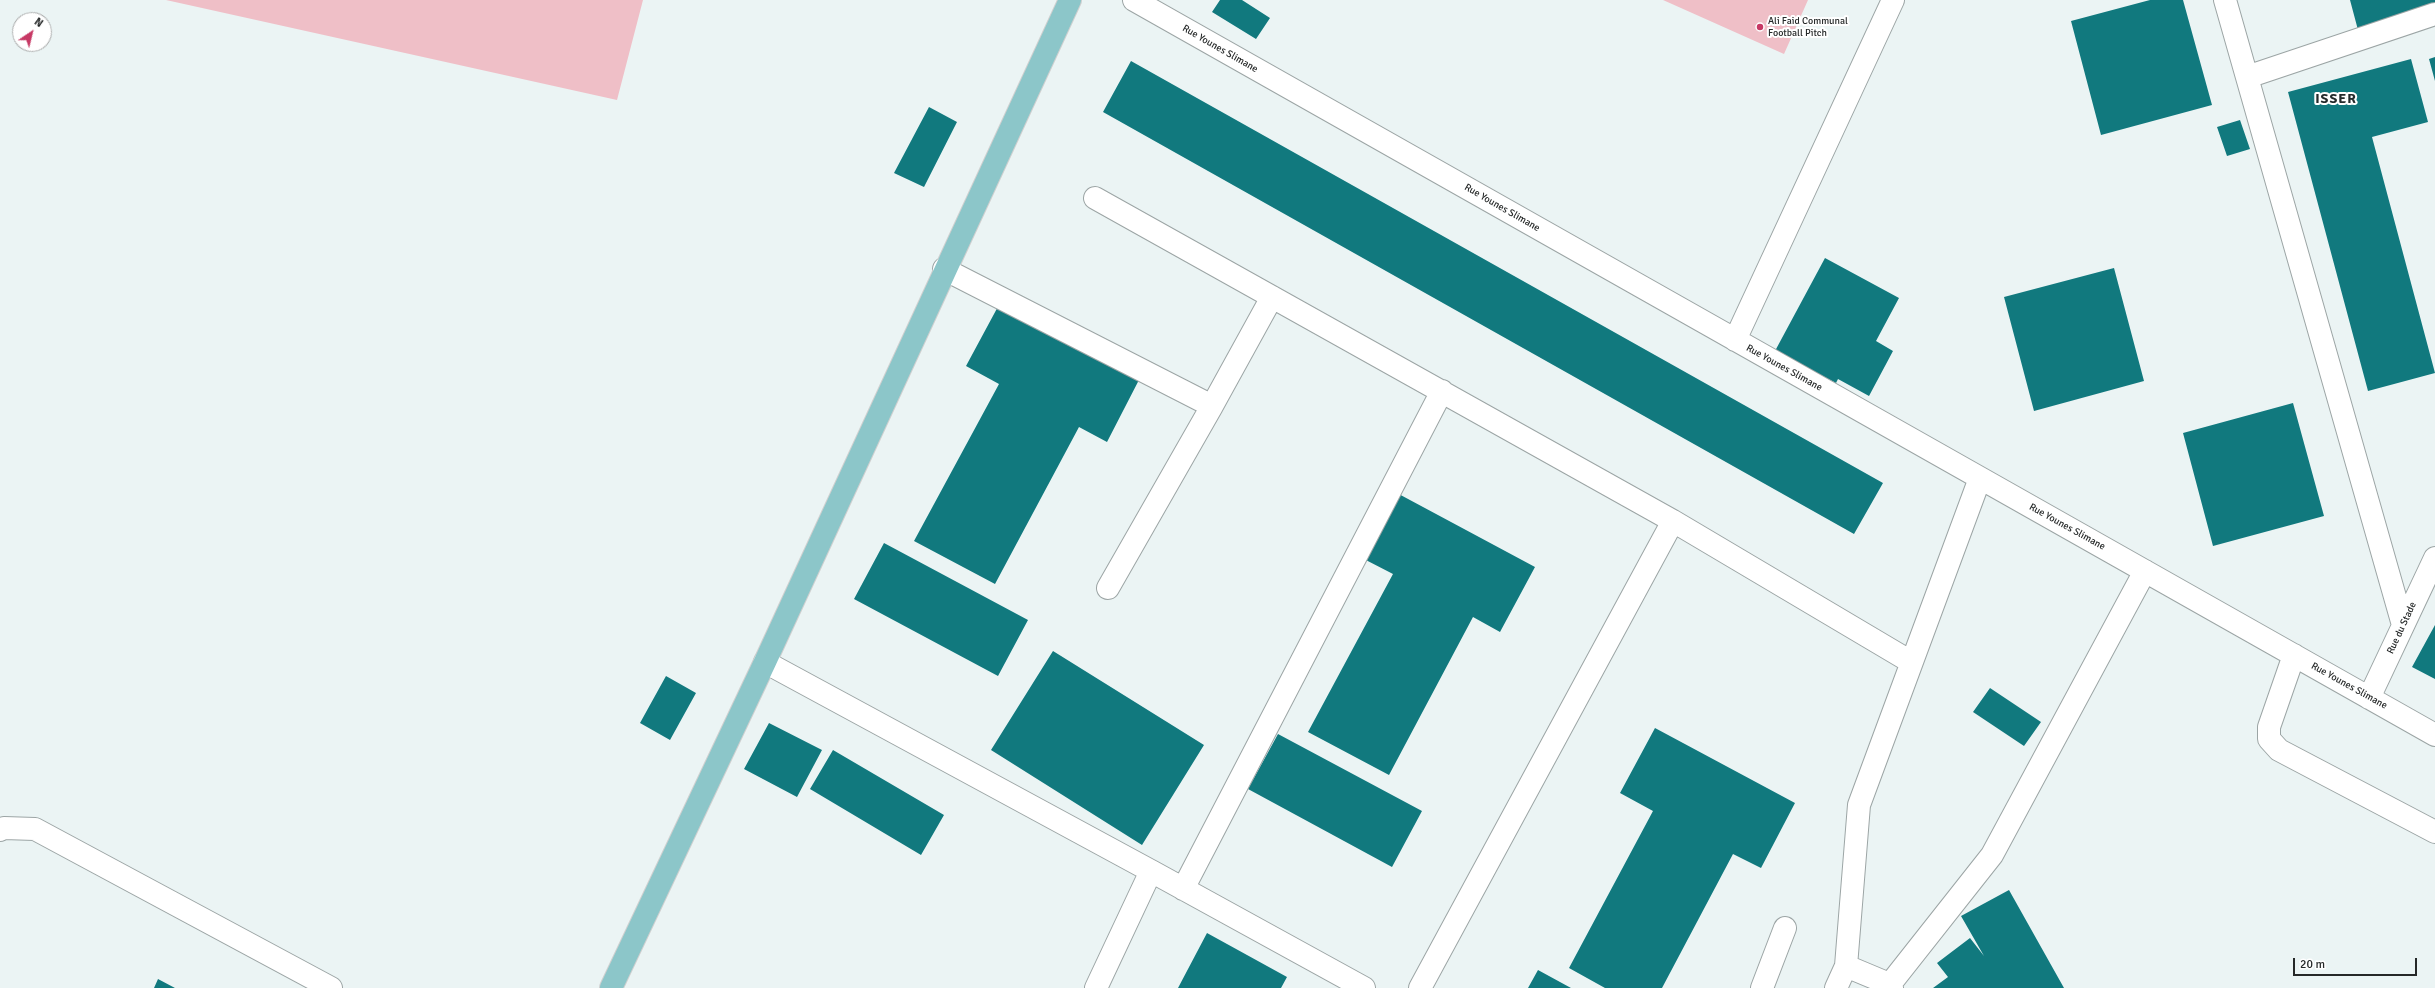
<!DOCTYPE html>
<html>
<head>
<meta charset="utf-8">
<style>
	body { margin:0 }
	#map { position:relative; width:2435px; height:988px; overflow:hidden; background:#ebf4f4; font-family:Signika,sans-serif }
	canvas { display:block }
	.north { position:absolute; left:12px; top:12px; width:40px; height:40px; box-sizing:border-box; background:#fff; border:1px solid #a8a9a9; border-radius:50%; rotate:35deg; font-size:11px; font-weight:700; line-height:16px; text-align:center; color:#252828 }
	.north::after { content:''; display:block; margin:auto; width:14px; height:18px; background:#c73965; clip-path:polygon(50% 0,100% 100%,50% 72%,0 100%) }
	.scale { position:absolute; left:2293px; top:958px; width:124px; height:18px; box-sizing:border-box; border:2px solid #252828; border-top:0; padding-left:5px; font-size:12px; line-height:14px; white-space:nowrap; color:#252828; -webkit-text-stroke:3px #fff; paint-order:stroke }
</style>
</head>
<body>
<div id="map">
<canvas width="2435" height="988"></canvas>
<div class="north">N</div>
<div class="scale">20 m</div>
</div>
<script>
const context = document.querySelector('canvas').getContext('2d');
context.lineJoin = 'round';
function fill(path, color) { context.fillStyle = color; context.fill(path, 'evenodd'); }
function strokePath(path, color, width, dash) { context.strokeStyle = color; context.lineWidth = width; context.lineCap = dash ? 'butt' : 'round'; context.setLineDash(dash || []); context.stroke(path); }
function drawText(font, color, halo, rows, align = 'center') {
  context.font = font + ' Signika,sans-serif'; context.lineWidth = 4; context.setLineDash([]); context.textBaseline = 'middle'; context.strokeStyle = halo; context.fillStyle = color; for (const [text, x, y, turn = 0] of rows) {
    context.save(); context.translate(x, y); context.rotate((+turn || 0) * Math.PI / 180); context.textAlign = isNaN(turn) ? turn : align; if (halo) context.strokeText(text, 0, 0); context.fillText(text, 0, 0); context.restore();
  }
}
const green = new Path2D(`
	M166 0H643L617 100Z
	M1663 0H1808L1784 54Z`);
const building = new Path2D(`
	M1220 0H1242L1270 18 1256 39 1212 12Z
	M2150 0H2183L2212 105 2101 135 2071 21Z
	M2350 0H2435V10L2358 30Z
	M2435 57V81L2429 59Z
	M2411 59 2428 122 2372 137 2435 373 2368 391 2288 92Z
	M1131 61 1883 483 1854 534 1103 112Z
	M929 107 957 122 924 187 894 173Z
	M2240 120 2250 149 2227 156 2217 127Z
	M1825 258 1899 298 1876 341 1893 351 1869 396 1838 379 1836 383 1775 351Z
	M2114 268 2144 381 2034 411 2004 297Z
	M1001 301 1141 376 1107 442 1079 427 995 584 914 541 999 384 966 366Z
	M2293 403 2324 516 2213 546 2183 433Z
	M1395 492 1535 567 1500 632 1473 617 1389 775 1308 732 1393 574 1360 557Z
	M884 543 1028 620 998 676 854 599Z
	M2435 625V679L2412 667Z
	M1053 651 1204 745 1142 845 991 750Z
	M666 676 696 693 670 740 640 723Z
	M1990 688 2041 722 2024 746 1973 712Z
	M769 723 822 750 797 797 744 769Z
	M1655 728 1795 803 1761 868 1733 854 1662 988H1605L1569 968 1653 811 1620 793Z
	M1278 734 1422 811 1392 867 1248 789Z
	M833 750 944 815 921 855 810 789Z
	M2009 890 2064 988H1933L1948 977 1937 963 1970 938 1984 956 1961 916Z
	M1207 933 1287 977 1281 988H1178Z
	M1538 970 1571 988H1528Z
	M158 979 175 988H154Z`);
const minor = new Path2D(`
	M1134 0 2435 735
	M2225 0 2403 625
	M2247 77 2435 14
	M1095 198 1673 521 1911 662
	M944 269 1212 406 1272 297
	M1735 340 1893 0
	M1108 588 1212 406
	M2294 655 2269 727V739L2279 750 2435 832
	M765 662 1151 871 1096 988
	M2369 698 2435 558
	M0 830 4 828 35 829 331 988
	M1151 871 1364 988
	M1183 889 1442 391
	M1846 966 1889 984 1892 988
	M1420 988 1673 521
	M1762 988 1785 928
	M1836 988 1846 966 1859 805 1980 478
	M1887 988 1992 855 2145 571`);
const major = new Path2D(`
	M611 988 765 662 1070 0`);
const markers = [
	[1760,27,4,"#c73965"]
];
const poiNames = [
	["Ali Faid Communal",1768,21],
	["Football Pitch",1768,33]
];
const streetNames = [
	["Rue Younes Slimane",1220,49,30],
	["Rue Younes Slimane",1502,208,30],
	["Rue Younes Slimane",1784,368,29],
	["Rue Younes Slimane",2067,527,29],
	["Rue du Stade",2402,628,-65],
	["Rue Younes Slimane",2349,686,29]
];
const districtNames = [
	["ISSER",2336,99]
];
fill(green, '#efbfc7');
fill(building, '#11797e');
strokePath(minor, '#9ca5a5', 24);
strokePath(major, '#cfd0d0', 24);
strokePath(minor, '#fff', 22);
strokePath(major, '#8cc6c9', 22);
for (const [x, y, r, color] of markers) { const dot = new Path2D(); dot.arc(x, y, r, 0, 2 * Math.PI); context.fillStyle = color; context.fill(dot); strokePath(dot, '#fff', 1.5); }
drawText('10px', '#252828', '#fff', poiNames, 'left');
drawText('10px', '#252828', '#fff', streetNames);
context.letterSpacing = '1px';
drawText('bold 14px', '#242a2b', '#fff', districtNames);
context.letterSpacing = '0px';
</script>
</body>
</html>
